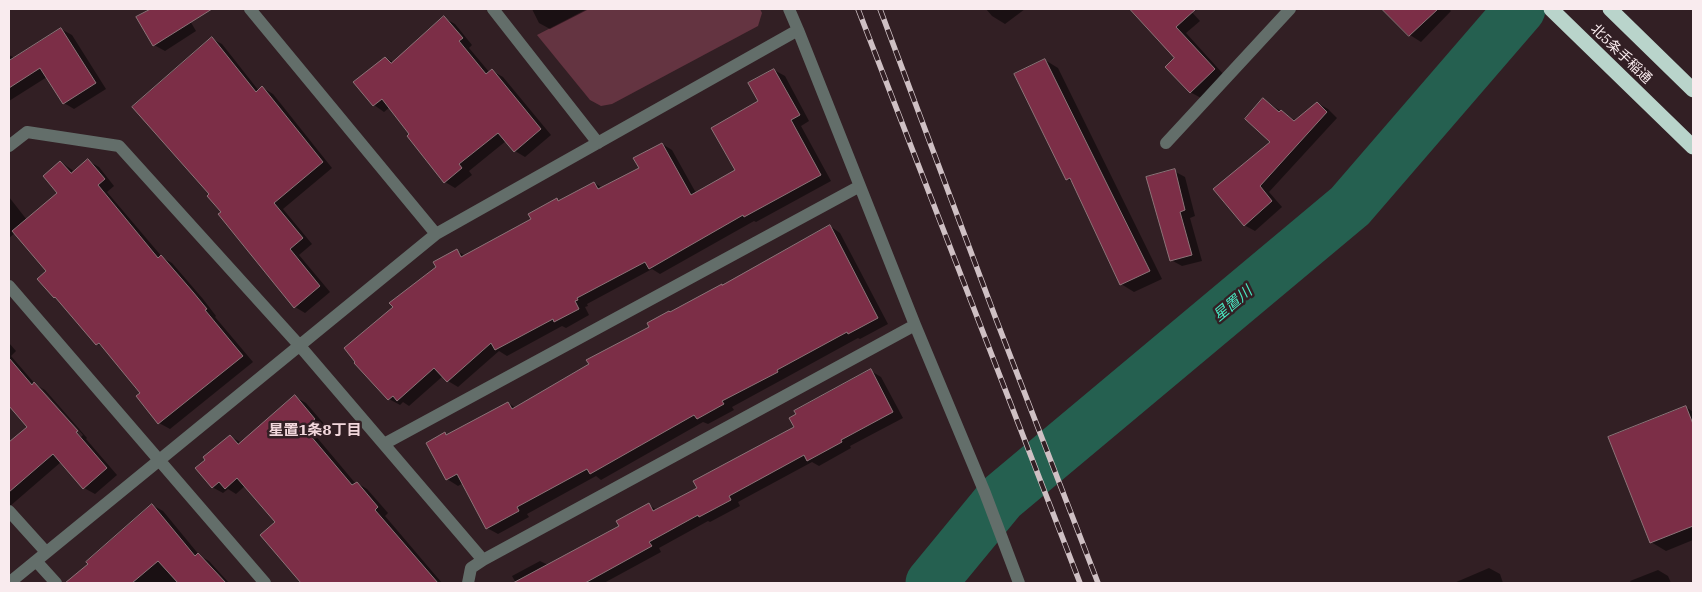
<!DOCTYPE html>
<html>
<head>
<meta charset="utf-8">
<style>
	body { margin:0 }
	#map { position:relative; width:1702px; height:592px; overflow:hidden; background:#321f24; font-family:"IBM Plex Serif",serif }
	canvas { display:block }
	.frame { position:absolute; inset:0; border:10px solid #f9ebee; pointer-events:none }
</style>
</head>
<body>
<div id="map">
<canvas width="1702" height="592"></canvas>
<div class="frame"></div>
</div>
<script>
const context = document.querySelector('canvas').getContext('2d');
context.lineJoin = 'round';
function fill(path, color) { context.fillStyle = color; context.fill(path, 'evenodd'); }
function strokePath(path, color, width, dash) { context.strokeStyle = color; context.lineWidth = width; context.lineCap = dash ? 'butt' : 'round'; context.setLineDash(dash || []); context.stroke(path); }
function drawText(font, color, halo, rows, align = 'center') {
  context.font = font + ' "IBM Plex Serif","Noto Sans JP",serif'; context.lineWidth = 5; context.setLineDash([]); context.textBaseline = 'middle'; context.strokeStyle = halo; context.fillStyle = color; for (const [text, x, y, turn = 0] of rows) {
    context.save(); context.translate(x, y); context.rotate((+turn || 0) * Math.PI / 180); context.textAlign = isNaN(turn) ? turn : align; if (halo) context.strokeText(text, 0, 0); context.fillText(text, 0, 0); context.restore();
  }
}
const green = new Path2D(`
	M587 9H760L762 13 758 26 612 104 601 106 590 100 537 35Z`);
const shadow = new Path2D(`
	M153 9H183L196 31 165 51 154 45 138 18Z
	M532 9H589L550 29 539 23Z
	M986 9H1025L1005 24 992 16Z
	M1132 9H1189L1200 21 1186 33 1225 76 1201 98 1190 92 1176 58Z
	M1389 9H1449L1451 11 1421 42 1410 35 1386 11Z
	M444 18 455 24 472 45 469 48 490 73 492 71 503 77 551 135 525 157 515 151 506 141 469 171 472 175 455 188 445 182 390 107 384 112 374 105 386 58 393 62Z
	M61 29 72 35 106 89 74 109 64 103 47 77 9 101V55L15 58Z
	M212 39 222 44 259 91 263 88 273 94 332 168 283 209 312 244 299 255 330 292 305 313 295 307 211 195Z
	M1045 60 1058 68 1162 279 1134 292 1121 284 1074 183 1067 179Z
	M774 70 785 76 809 121 801 126 831 181 756 222 754 221 660 274 652 269 587 304 588 306 585 307 589 315 566 328 562 326 507 356 499 351 458 387 448 381 443 376 409 406 403 402 400 405 389 399 356 363 394 308 457 251 466 256 532 220 557 200 560 202 594 183 603 188 640 169 662 144 672 150 696 193 737 170 760 101Z
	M1264 100 1296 121 1317 103 1328 109 1337 118 1269 192 1282 207 1255 231 1244 225 1272 142Z
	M88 161 99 167 114 186 107 192 163 258 172 263 203 299 216 316 215 317 253 362 170 429 159 423 142 393 105 348 97 344 59 299 55 297 48 271 15 233 9 238V197L27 220 59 193 61 162 75 172Z
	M1174 171 1185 177 1195 216 1190 218 1202 261 1182 266 1171 260Z
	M830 226 840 233 888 324 860 339 858 338 787 377 732 407 734 410 708 424 703 422 601 480 596 476 527 514 529 517 498 534 487 528 463 483 458 486 447 479 445 434 448 436 508 403 516 408 651 327 671 313Z
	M9 343 16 351 11 356 36 385 45 390 87 438 86 439 117 475 95 494 84 488 61 462 9 507V444L28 427 9 404ZM36 386 42 389 83 435 81 437Z
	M871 371 881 377 903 418 850 446 851 448 819 466 812 462 738 502 740 506 710 522 708 521 659 548 661 552 604 583H516L512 576 540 561 548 565 620 526 649 505 657 510 698 488 795 427Z
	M295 397 306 403 325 425 314 434 356 484 357 483 367 489 388 513 385 516 442 583H303L262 535 277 522 245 486 236 494 228 489 223 493 212 487 230 436 240 442Z
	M1686 407 1693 412V540L1666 551 1651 542Z
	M152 505 163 511 200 556 209 561 229 583H97L85 569Z
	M1489 568 1500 574 1503 583H1454Z
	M1658 570 1668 576 1671 583H1631L1630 581Z`);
const river = new Path2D(`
	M931 583 1001 498 1350 206 1520 9`);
const building = new Path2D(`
	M151 9H212L153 46 136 17Z
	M1130 9H1196L1176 27 1215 69 1190 93 1165 67 1174 58Z
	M1382 9H1438L1409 36Z
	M444 16 463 38 459 41 486 74 492 69 541 129 514 152 498 133 459 164 462 168 444 183 407 136 409 134 382 99 373 106 353 82 385 57 391 63Z
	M61 28 96 83 63 104 40 68 9 88V61Z
	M212 37 256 92 262 86 323 162 274 203 303 238 290 249 320 286 294 308 218 214 221 212 207 196 209 194 132 107Z
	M1045 59 1150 271 1120 285 1070 178 1066 180 1014 74Z
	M774 69 800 115 791 120 821 175 744 217 743 215 649 269 645 262 577 298 578 300 575 301 579 309 554 322 553 319 495 350 491 343 447 382 434 368 397 401 393 396 388 400 354 363 355 362 344 348 393 307 389 303 436 267 433 262 457 249 461 257 531 219 528 214 557 198 558 201 594 182 598 189 639 168 633 158 662 143 691 195 735 170 711 128 758 101 748 83Z
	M1263 98 1279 112 1281 110 1294 121 1317 102 1327 112 1260 186 1272 201 1244 226 1213 189 1270 142 1245 119Z
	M88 159 105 179 98 185 158 258 161 255 193 292 207 309 205 310 243 356 158 424 136 396 140 393 99 343 96 345 55 297 54 298 37 279 46 271 12 231 57 193 43 176 60 161 71 173Z
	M1175 169 1185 210 1180 212 1192 255 1170 261 1146 177Z
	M830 225 878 318 848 334 847 332 777 370 778 372 722 401 724 404 697 419 694 415 590 474 587 469 517 507 519 511 486 529 457 474 446 480 426 443 445 432 446 435 508 402 512 409 589 364 586 360 649 327 647 323 669 311 670 312 722 284V285Z
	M9 358 32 385 34 382 78 431 76 432 107 468 83 489 53 454 9 492V442L27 427 9 406Z
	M871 369 893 412 841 440 842 442 807 461 804 455 729 496 731 500 699 517 698 515 649 542 652 546 585 583H513L619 526 616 521 649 503 653 511 697 488 693 481 794 427 789 418 796 414 794 411Z
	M295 395 315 419 304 428 352 485 357 482 378 507 375 510 438 583H301L260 535 275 522 237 478 225 489 219 482 212 488 195 468 205 460 203 457 230 435 238 444Z
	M1686 406 1693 424V526L1650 543 1608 437Z
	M152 504 195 556 198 553 226 583H178L158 561 132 583H65L88 564 86 562Z`);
const minor = new Path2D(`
	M250 9 436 234
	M493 9 598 143
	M789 9 798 30 915 325 985 493 1019 583
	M1166 143 1290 9
	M9 146 27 132 119 146 299 345 483 560
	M9 286 265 583
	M384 444 860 186
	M9 511 46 552
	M36 561 56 583
	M9 583 436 234 798 30
	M468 583 471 568 483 560 915 325`);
const highway = new Path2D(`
	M1551 9 1693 147
	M1610 9 1693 90`);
const rail = new Path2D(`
	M858 9 1080 583
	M880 9 996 319 1098 583`);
const streetNames = [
	["北5条手稲通",1621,54,44]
];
const waterNames = [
	["星置川",1233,304,-40]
];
const neighbourhoodNames = [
	["星置1条8丁目",315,431]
];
fill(green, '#643441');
fill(shadow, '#0007');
strokePath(river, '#256050', 51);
fill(building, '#7c2e47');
strokePath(building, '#8c7378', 1);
strokePath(minor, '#636e6a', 12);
strokePath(highway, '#b9d4cb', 15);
strokePath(rail, '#cfc0c4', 5.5);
strokePath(rail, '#321f24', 4, [11]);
drawText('14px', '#f9ebee', '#321f24', streetNames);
drawText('italic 15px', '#49e7c1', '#321f24', waterNames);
drawText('bold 15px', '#f2d7dc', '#321f24', neighbourhoodNames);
</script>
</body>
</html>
